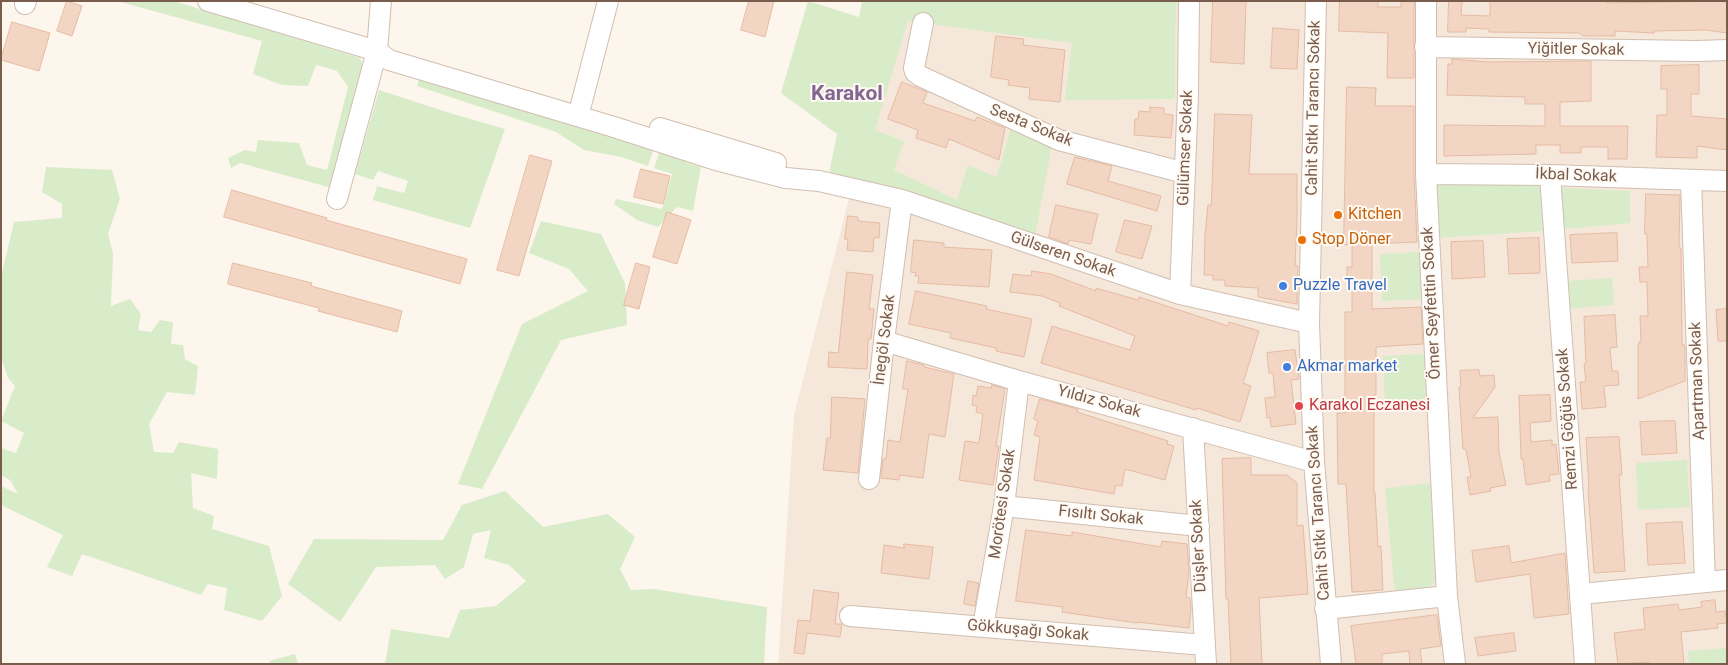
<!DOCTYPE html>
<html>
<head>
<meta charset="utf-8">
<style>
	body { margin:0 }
	#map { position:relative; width:1728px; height:665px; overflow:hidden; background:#fdf6ec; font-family:Roboto,sans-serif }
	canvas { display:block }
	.frame { position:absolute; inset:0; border:2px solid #7a5c4d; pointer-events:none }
</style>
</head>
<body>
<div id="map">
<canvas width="1728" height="665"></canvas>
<div class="frame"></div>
</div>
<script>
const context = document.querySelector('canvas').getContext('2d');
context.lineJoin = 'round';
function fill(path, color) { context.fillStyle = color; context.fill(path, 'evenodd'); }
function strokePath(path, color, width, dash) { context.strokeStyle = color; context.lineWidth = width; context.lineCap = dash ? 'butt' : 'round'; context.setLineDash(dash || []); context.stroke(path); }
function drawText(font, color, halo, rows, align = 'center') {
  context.font = font + ' Roboto,sans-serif'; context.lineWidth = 4; context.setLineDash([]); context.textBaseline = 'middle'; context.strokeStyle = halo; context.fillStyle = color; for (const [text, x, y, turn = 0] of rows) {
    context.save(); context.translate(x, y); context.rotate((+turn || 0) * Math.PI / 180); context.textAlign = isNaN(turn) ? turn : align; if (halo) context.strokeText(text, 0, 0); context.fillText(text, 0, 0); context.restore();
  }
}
const residential = new Path2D(`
	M884 1H1727V664H778L794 415 862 147Z`);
const green = new Path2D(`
	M117 1H174L360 58 367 74 332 188 240 163 231 168 228 158 245 150 256 152 258 140 299 143 307 165 327 170 348 87 337 71 316 65 308 86 282 85 253 74 262 41Z
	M808 1 859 17 862 1H1177L1175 32V99L1065 100 1072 43 908 21 875 130 904 141 894 170 957 200 968 165 997 177 1011 127 1052 144 1035 237 829 174 837 134 781 93Z
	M420 76 654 148 648 166 621 157 584 150 556 132 417 86Z
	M379 90 453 114 505 129 470 228 373 200 377 186 404 193 408 181 378 171 373 180 355 174Z
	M660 150 688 157 685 162 701 167 693 211 677 207 658 227 637 220 614 204 616 199 662 209 672 174 654 168Z
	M46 167 112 170 120 199 108 234 113 254 111 306 130 299 141 314 138 330 151 332 160 320 173 322 171 344 183 345 185 359 198 366 195 395 167 392 149 424 154 452 173 453 179 442 218 449 217 479 191 473 193 508 214 516 212 529 269 546 282 596 262 621 224 610 227 588 208 584 201 595 82 554 72 576 47 567 63 535 1 505V486L18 494 10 480 1 475V448L16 453 24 433 1 421 15 386 8 378 1 357V277L14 222 62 218V204L42 192Z
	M1539 181 1544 231 1436 238 1433 183Z
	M1561 188 1630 191V223L1565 229Z
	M541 221 601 234 625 283 627 325 561 340 482 489 458 484 522 324 588 291 569 269 529 253Z
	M1422 252 1425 299 1382 301 1380 254Z
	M1612 278 1614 305 1568 309 1566 281Z
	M1424 354 1426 408 1385 410 1383 356Z
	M1687 460 1690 507 1638 510 1636 463Z
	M1430 483 1437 579 1428 589 1395 592 1385 488Z
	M505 491 543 527 608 514 635 537 620 569 631 590 654 589 767 607 764 664H385L391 629 449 638 460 610 496 606 526 581 509 565 484 558 491 530 473 534 464 567 445 579 435 565 376 567 340 622 288 584 314 539 443 540 462 505Z
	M1727 648V664H1689L1688 651Z
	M295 654 298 664H271L269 661Z`);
const building = new Path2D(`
	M67 1 82 6 72 36 57 31Z
	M749 1H774L765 37 741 30Z
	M1213 1H1246L1244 64 1211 62Z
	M1340 1H1378V7H1401V1H1414V78H1387L1388 33 1339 31Z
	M1449 1H1462L1461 15 1490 16V1H1607V3L1727 1V33L1706 30 1654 31V33L1615 31V36H1583L1579 33 1489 32V29L1466 28V32H1448Z
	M12 22 50 33 39 71 1 60Z
	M1273 28 1299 30 1297 69 1271 68Z
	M996 36 1024 39 1023 45 1065 50 1060 102 1029 99 1030 88 1008 85 1009 80 991 77Z
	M1452 59 1488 62 1591 61V101L1560 102V126H1628L1627 159H1608V147H1581V153H1560V145H1536V154L1444 156V125L1545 126V104H1525V97L1447 95 1448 64H1452Z
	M1699 65V94H1691V116L1727 119V150L1697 146V158L1656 157 1657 115H1667V89H1661V66Z
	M902 82 927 92 923 103 975 121 977 117 1005 128 999 160 949 139 946 148 916 138 918 130 888 119Z
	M1347 87 1376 88 1375 106H1414V175L1417 242 1372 244V309L1421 307 1423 344 1376 347V395H1374V493H1375L1378 547 1381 546 1383 590 1352 592 1346 484H1338L1337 413H1345V312H1352V281H1347V267H1352V244L1344 245Z
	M1150 107 1164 108V114L1173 115 1171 138 1134 135 1135 119H1138L1139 111 1150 112Z
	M1215 114 1252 115 1249 174H1297V221L1295 266H1298L1297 304 1258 297V288L1225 286V280H1213V275H1204L1205 235 1208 205H1211Z
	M530 155 552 161 519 276 497 270Z
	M1075 157 1112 166 1108 181 1161 196 1157 211 1067 184Z
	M641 169 670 176 663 204 634 197Z
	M232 190 327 218 326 220 467 259 460 284 224 217Z
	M1646 194 1680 195 1679 248H1681L1682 345H1685V381L1638 399V345L1639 342H1641L1640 316H1648L1647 282H1640L1639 267H1648L1647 234H1645Z
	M1056 205 1098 214 1091 244 1069 240 1068 244 1049 237Z
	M667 212 691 220 677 264 653 257Z
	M848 216 858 217V221L880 223 879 238 874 237 873 252 847 250 848 239H845Z
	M1125 220 1152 226 1142 259 1116 252Z
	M1617 233 1618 261 1572 263 1570 235Z
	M1539 238 1540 273 1509 274 1507 239Z
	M914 240 944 243V247L992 250 989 287 918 283 919 276H915L916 273 911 272Z
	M1483 241 1485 277 1452 279 1451 242Z
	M233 263 312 283 311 286 402 311 397 332 318 311 319 308 228 284Z
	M636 263 650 267 639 309 624 305Z
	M1032 271 1051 274 1096 291V288L1138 300 1139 297 1228 326 1229 322 1259 331 1243 383 1251 386 1240 422 1197 408 1196 410 1041 363 1052 326 1130 350 1135 336 1059 306 1060 303 1042 296 1010 292 1013 274 1031 276Z
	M847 272 873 275 869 309H874L871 339H868L867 369 828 367 829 352 838 353Z
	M916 291 987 306 986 309 1032 319 1024 357 996 351V348L950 338 951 333 909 324Z
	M1727 309V341H1718L1716 310Z
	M1615 315 1617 347 1610 348 1612 371H1618L1619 385 1604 386 1606 407 1582 409 1580 382H1586L1584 364 1586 363 1584 317Z
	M1295 350 1299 379 1291 380 1296 424 1271 427 1270 417 1267 418 1265 398 1275 397 1273 373H1269L1267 353Z
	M907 361 924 365V367L954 374 945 437 929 434 923 478 900 475 899 480 881 478 883 459H886L888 440 900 442 908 389H903Z
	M1479 370 1480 376 1494 375 1495 387 1473 418 1498 417 1499 453 1506 485 1490 488 1491 491 1470 495 1467 477H1471L1466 449H1463L1459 387H1461L1460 371Z
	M992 385 1005 389 996 446H999L993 485 959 480 965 441 979 443 983 414 976 412 977 406 972 405 973 395 976 396 978 386 991 388Z
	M1550 395 1551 421 1530 423 1531 442 1552 440V445L1556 444 1559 474 1549 475 1550 481 1526 485 1523 459H1521L1519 396Z
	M832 397 865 399 858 473 823 470 827 438H830Z
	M1040 399 1078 409 1077 412 1168 441 1167 444 1174 446 1165 480 1125 469 1122 486 1116 485 1114 494 1034 480 1040 437 1034 435 1038 421 1034 419Z
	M1675 421 1677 453 1642 455 1640 422Z
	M1619 437 1622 475H1619L1625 571 1594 573 1588 489H1589L1586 438Z
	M1251 458V475H1287L1297 483V526L1303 525 1308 594 1259 598 1262 664H1231L1228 599H1226L1222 459Z
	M1682 522 1685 563 1648 565 1646 524Z
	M1026 530 1072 536V532L1161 547 1162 541 1187 544 1189 571 1186 597 1190 598 1191 608 1189 628 1137 622V623L1062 612 1063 607 1016 601Z
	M904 544 933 547 929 579 881 573 884 545 904 548Z
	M1509 546 1511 563 1565 553 1569 614 1534 618 1530 574 1476 582 1472 551Z
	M968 581 979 583 975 606 964 604Z
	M814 590 839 593 835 624H842L840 637 807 633 804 654 794 653 798 620 810 621Z
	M1715 600 1716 612 1725 611 1727 623 1717 624 1718 628 1681 632 1684 664H1649V662L1618 664 1614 633 1645 629 1643 608 1678 604 1679 610 1702 607 1701 602Z
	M1437 615 1441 646 1420 649 1422 664H1410L1409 651 1382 654V664H1356L1351 626Z
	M1514 633 1516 651 1478 656 1475 638Z`);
const minor = new Path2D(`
	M208 1 377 51 389 60 614 127 716 160 786 178 819 181 902 200 1180 294 1309 323
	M1316 1 1309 323 1314 462 1331 664
	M1426 1V174L1447 596 1455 664
	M25 4 26 1
	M923 23 914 68 915 72 920 76 1059 140 1185 173
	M1425 47 1697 51 1727 50
	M581 105 608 1
	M660 128 776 163
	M1426 174 1550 175 1727 181
	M1550 175 1585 664
	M1691 180 1705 582
	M337 199 377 51 381 1
	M1180 294 1188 94 1189 1
	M884 341 1019 381 1314 462
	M1193 428 1206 664
	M869 479 884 341 902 200
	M1004 506 1199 526
	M1581 594 1727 580
	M1325 609 1447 596
	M850 616 1205 645
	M983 627 1004 506 1019 381`);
const markers = [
	[1338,215,5,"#e8710a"],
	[1302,240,5,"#e8710a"],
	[1283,286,5,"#3f7fe0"],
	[1287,367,5,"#3f7fe0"],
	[1299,406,5,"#e0444e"]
];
const streetNames = [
	["Yiğitler Sokak",1576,50,1],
	["Cahit Sıtkı Tarancı Sokak",1314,108,-89],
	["Sesta Sokak",1031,126,22],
	["Gülümser Sokak",1186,148,-88],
	["İkbal Sokak",1576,176,2],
	["Gülseren Sokak",1063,255,19],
	["Ömer Seyfettin Sokak",1432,303,-93],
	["İnegöl Sokak",885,340,-83],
	["Apartman Sokak",1698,381,-92],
	["Yıldız Sokak",1099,402,15],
	["Remzi Göğüs Sokak",1568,419,-94],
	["Morötesi Sokak",1003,504,-82],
	["Cahit Sıtkı Tarancı Sokak",1319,513,-94],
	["Fısıltı Sokak",1101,516,6],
	["Düşler Sokak",1199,546,-93],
	["Gökkuşağı Sokak",1028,631,5]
];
const foodNames = [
	["Kitchen",1348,215],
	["Stop Döner",1312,240]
];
const shopNames = [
	["Puzzle Travel",1293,286],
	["Akmar market",1297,367]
];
const healthNames = [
	["Karakol Eczanesi",1309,406]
];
const districtNames = [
	["Karakol",847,95]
];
fill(residential, '#f5e8da');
fill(green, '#d8ecc9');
fill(building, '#f3d5c3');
strokePath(building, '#e6bba3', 1);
strokePath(minor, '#d1beb0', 22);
strokePath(minor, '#fff', 20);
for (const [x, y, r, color] of markers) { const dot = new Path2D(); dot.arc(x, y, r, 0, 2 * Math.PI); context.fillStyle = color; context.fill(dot); strokePath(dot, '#fffaf3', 2); }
drawText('16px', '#7a5c4d', '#fffaf3', streetNames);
drawText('16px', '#c56008', '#fffaf3', foodNames, 'left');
drawText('16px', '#366cbe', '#fffaf3', shopNames, 'left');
drawText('16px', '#be3a42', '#fffaf3', healthNames, 'left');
drawText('bold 21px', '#846695', '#fffaf3', districtNames);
</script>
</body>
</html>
